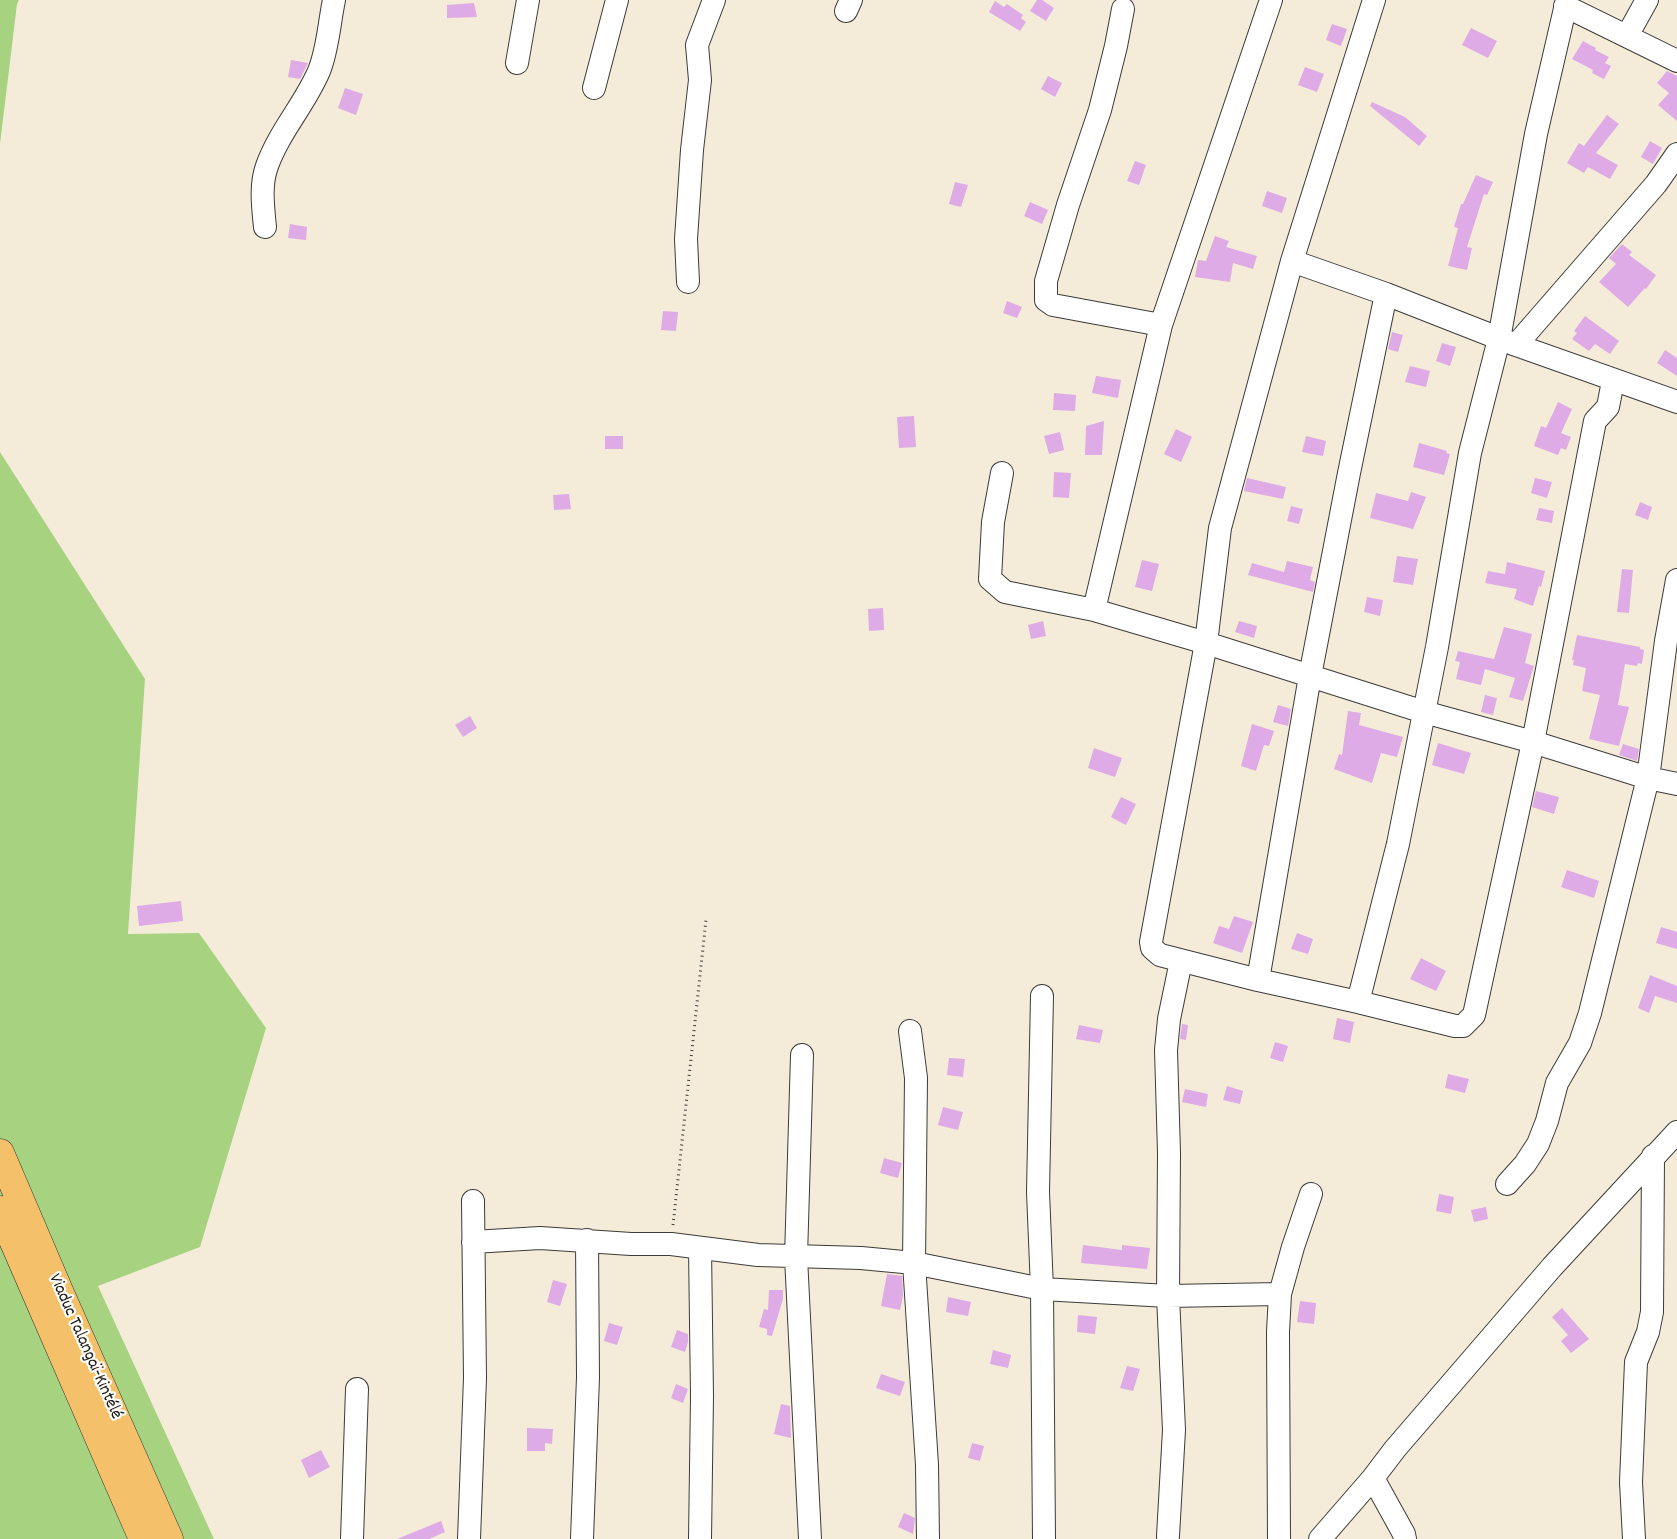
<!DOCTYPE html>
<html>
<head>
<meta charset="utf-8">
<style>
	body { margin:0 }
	canvas { display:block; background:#f4ecd8 }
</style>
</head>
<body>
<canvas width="1677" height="1539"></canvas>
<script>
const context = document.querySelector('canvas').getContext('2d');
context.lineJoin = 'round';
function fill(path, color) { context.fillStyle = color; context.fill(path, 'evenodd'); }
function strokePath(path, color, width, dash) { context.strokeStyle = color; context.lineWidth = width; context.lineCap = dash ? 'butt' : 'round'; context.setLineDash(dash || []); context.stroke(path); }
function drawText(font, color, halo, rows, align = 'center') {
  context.font = font + ' Dekko,sans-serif'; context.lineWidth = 4.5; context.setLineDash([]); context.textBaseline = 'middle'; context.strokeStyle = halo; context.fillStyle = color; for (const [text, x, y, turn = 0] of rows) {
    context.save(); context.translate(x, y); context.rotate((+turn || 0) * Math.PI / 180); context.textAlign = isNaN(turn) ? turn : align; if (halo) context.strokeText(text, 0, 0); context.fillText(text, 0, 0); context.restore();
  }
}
const green = new Path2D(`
	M0 0H19L17 4 0 144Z
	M0 452 145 679 128 934 199 933 266 1028 200 1247 98 1286 214 1539H0Z`);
const building = new Path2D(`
	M1037 0H1042L1054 8 1046 21 1030 11Z
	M995 1 1004 7 1007 4 1023 15 1021 18 1026 22 1020 31 989 12Z
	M474 3 477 17 447 18V5Z
	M1332 24 1347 29 1341 46 1326 40Z
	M1471 28 1497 41 1488 58 1462 45Z
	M1583 41 1596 48 1595 50 1609 57 1605 63 1611 66 1604 79 1592 73 1593 70 1572 59Z
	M291 60 308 63 300 79 288 77Z
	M1305 67 1324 74 1317 92 1298 85Z
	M1667 71 1677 76V121L1658 105 1669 93 1657 83Z
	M1048 76 1062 83 1055 97 1041 89Z
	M345 88 363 94 356 115 338 108Z
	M1372 102 1405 117 1427 136 1419 146 1370 106Z
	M1607 115 1619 124 1596 153 1618 165 1610 179 1588 167 1584 173 1567 163 1579 143 1584 146Z
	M1650 141 1662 148 1653 164 1641 157Z
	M1135 161 1146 165 1139 185 1127 181Z
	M1476 175 1493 182 1487 195 1484 194 1467 247 1472 248 1467 270 1448 266 1458 228 1454 227 1461 204H1463Z
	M955 182 968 185 961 207 949 204Z
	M1267 191 1287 198 1282 213 1262 206Z
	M1030 202 1048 210 1042 224 1024 216Z
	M290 224 307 227 306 240 288 238Z
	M1215 236 1229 241 1226 247 1257 256 1253 269 1233 263 1230 282 1195 277 1198 260 1206 261Z
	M1622 244 1632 252 1629 255 1656 275 1646 289 1645 288 1628 307 1599 282 1616 264 1609 258Z
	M1007 301 1022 307 1017 318 1003 313Z
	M663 311 678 312 676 331 661 330Z
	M1585 316 1619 341 1610 354 1595 344 1589 351 1572 339 1577 333 1574 331Z
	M1392 332 1403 335 1398 352 1388 349Z
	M1442 343 1456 347 1450 366 1436 361Z
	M1665 350 1677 358V376L1657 363Z
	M1410 366 1430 371 1426 387 1405 382Z
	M1096 376 1121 380 1118 398 1092 393Z
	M1054 393 1076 395 1075 411 1053 410Z
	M1558 402 1572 409 1561 433 1571 437 1566 450 1561 448 1558 455 1534 446 1541 426 1546 428Z
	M914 416 916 447 899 448 897 417Z
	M1104 421 1102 455H1085L1086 426Z
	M1176 429 1192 437 1181 462 1164 454Z
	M1060 432 1064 450 1049 454 1044 436Z
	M605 436H623V449H605Z
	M1306 436 1326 441 1323 456 1302 452Z
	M1419 443 1447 451 1446 453 1450 454 1444 475 1413 467Z
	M1054 472 1071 473 1069 498 1053 497Z
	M1247 478 1286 487 1283 499 1244 491Z
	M1535 478 1552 482 1547 498 1531 493Z
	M1411 492 1426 497 1413 529 1370 518 1376 493 1408 501Z
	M569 494 571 509 554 510 553 495Z
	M1640 502 1652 507 1648 520 1635 515Z
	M1291 506 1303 509 1299 524 1287 521Z
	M1539 508 1554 511 1552 523 1536 520Z
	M1397 556 1418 559 1413 585 1393 582Z
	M1142 560 1159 564 1152 591 1135 587Z
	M1287 561 1313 567 1310 580 1315 582 1313 592 1248 575 1252 563 1284 572Z
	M1507 562 1545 571 1541 587 1539 586 1533 606 1514 599 1517 589 1485 583 1488 571 1505 574Z
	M1622 569 1633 570 1629 613 1617 612Z
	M1367 597 1383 600 1380 616 1364 612Z
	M883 608 884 630 869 631 868 609Z
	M1043 621 1046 636 1031 639 1028 625Z
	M1239 621 1257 626 1254 638 1235 632Z
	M1504 627 1532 634 1525 663 1534 666 1523 701 1509 697 1515 678 1485 669 1481 685 1456 679 1460 662 1455 661 1458 651 1494 659Z
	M1577 635 1640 647V649L1644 650 1642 664 1638 663 1637 666 1625 664 1618 705 1629 707 1619 746 1589 739 1600 695 1582 691 1586 668 1573 665 1574 660H1572Z
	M1485 695 1497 698 1493 715 1481 712Z
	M1278 705 1291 709 1288 726 1273 722Z
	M1348 711 1361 713 1359 725 1403 737 1397 757 1381 753 1372 783 1334 769 1339 754 1342 755Z
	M470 716 477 728 463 737 455 725Z
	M1252 724 1274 731 1269 746 1264 745 1256 771 1241 766Z
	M1438 743 1471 753 1464 774 1432 765Z
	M1623 744 1639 749 1637 761 1619 755Z
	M1094 748 1122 758 1115 777 1088 768Z
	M1536 791 1559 797 1554 814 1532 807Z
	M1121 797 1136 804 1126 825 1111 817Z
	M1567 870 1599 881 1594 898 1561 887Z
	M181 901 183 921 139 926 137 906Z
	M1234 916 1253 922 1242 953 1213 943 1219 926 1229 929Z
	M1661 927 1677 932V949L1656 943Z
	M1297 933 1313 939 1308 954 1291 949Z
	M1421 958 1446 971 1436 991 1410 979Z
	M1650 975 1677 986V1003L1655 996 1649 1013 1638 1008Z
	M1337 1018 1354 1022 1350 1043 1333 1039Z
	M1182 1024 1188 1025 1186 1040 1180 1039Z
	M1079 1025 1103 1030 1100 1043 1076 1039Z
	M1275 1042 1288 1046 1283 1062 1270 1058Z
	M949 1058 965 1059 963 1077 947 1075Z
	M1448 1074 1469 1079 1465 1093 1445 1088Z
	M1227 1086 1243 1091 1240 1104 1223 1100Z
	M1185 1089 1208 1094 1206 1107 1182 1102Z
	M943 1107 963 1112 958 1130 938 1125Z
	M884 1158 902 1163 898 1178 880 1173Z
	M1439 1194 1454 1197 1451 1214 1436 1211Z
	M1486 1207 1488 1219 1474 1222 1471 1210Z
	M1083 1245 1122 1250V1245L1150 1248 1147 1269 1081 1263Z
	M887 1274 902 1276 903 1296 900 1310 881 1306Z
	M553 1280 567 1284 560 1306 547 1302Z
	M769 1290H783V1299L772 1336 767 1335V1329L759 1327 764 1309 768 1310Z
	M948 1297 971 1302 968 1316 946 1312Z
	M1300 1301 1316 1303 1314 1324 1297 1322Z
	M1562 1308 1589 1339 1571 1353 1561 1341 1568 1335 1552 1317Z
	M1078 1315 1097 1317 1095 1334 1077 1332Z
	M609 1323 623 1327 617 1345 604 1341Z
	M677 1330 688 1334V1342L685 1352 671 1347Z
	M993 1350 1011 1355 1008 1368 990 1364Z
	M1127 1366 1140 1369 1133 1391 1120 1388Z
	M881 1374 905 1382 900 1396 876 1388Z
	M676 1384 688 1389 683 1403 671 1398Z
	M781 1404 790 1406 791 1438 774 1434Z
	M527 1428 553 1429 552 1444 545 1443V1451H527Z
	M972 1443 984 1446 980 1461 968 1458Z
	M321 1450 330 1467 309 1478 301 1460Z
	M904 1513 915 1518 913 1534 898 1527Z
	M441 1521 445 1532 429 1539H397Z`);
const path = new Path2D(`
	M673 1225 706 920`);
const minor = new Path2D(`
	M1374 0 1292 261 1220 528 1206 643 1151 942 1152 948 1160 955 1258 980 1358 1002 1398 844 1437 647 1470 453 1499 339 1536 134 1567 0
	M1565 6 1677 61
	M1123 9 1116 46 1100 110 1068 205 1046 281V300L1053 305 1161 325
	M846 11 851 0
	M1627 36 1647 0
	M517 63 528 0
	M594 88 617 0
	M265 227C263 207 260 185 267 166 279 132 305 104 319 71 328 49 329 24 334 0
	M1292 261 1386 294 1516 345 1677 402
	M688 282 686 239 692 150 700 80 697 45 714 0
	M1516 345 1656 184 1677 154
	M1002 473 993 522 990 579 1005 592 1094 610 1206 643 1424 712 1533 742 1648 778 1677 784
	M1094 610 1161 325 1271 0
	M1258 980 1310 676 1349 473 1386 294
	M1042 996 1038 1192 1042 1289 1044 1539
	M1358 1002 1455 1026H1463L1474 1015 1533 742 1595 421 1608 407 1613 381
	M910 1031 916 1078 914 1263 927 1465 928 1539
	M802 1055 796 1257 810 1539
	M1507 1184 1525 1164 1538 1144 1547 1121 1557 1083 1580 1043 1590 1013 1648 778 1666 641 1677 580
	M473 1242 540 1238 631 1244H671L758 1255 861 1258 914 1263 1042 1289 1168 1296 1280 1294
	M1373 1478 1404 1534 1405 1539
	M1168 1536 1174 1430 1168 1296 1169 1153 1166 1050 1169 1019 1181 961
	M352 1539 357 1389
	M469 1539 475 1378 473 1201
	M582 1539 588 1377 587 1240
	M700 1539 702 1396 700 1248
	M1279 1539 1278 1332 1280 1294 1293 1247 1311 1194
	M1320 1539 1373 1478 1395 1449 1552 1267 1677 1132
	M1634 1539 1631 1482 1636 1362 1648 1332 1652 1312 1653 1156`);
const highway = new Path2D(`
	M0 1153 59 1291 169 1539
	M0 1210 143 1539`);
const streetNames = [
	["Viaduc Talangaï-Kintélé",84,1347,66]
];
fill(green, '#a7d380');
fill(building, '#deabe6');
strokePath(minor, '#3c3b38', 24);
strokePath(highway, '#3c3b38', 29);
strokePath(path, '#3c3b38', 3, [1, 4]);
strokePath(minor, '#fff', 22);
strokePath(highway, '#f4c16a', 28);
drawText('18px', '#1c1c1c', '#fdfcf7', streetNames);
</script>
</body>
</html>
